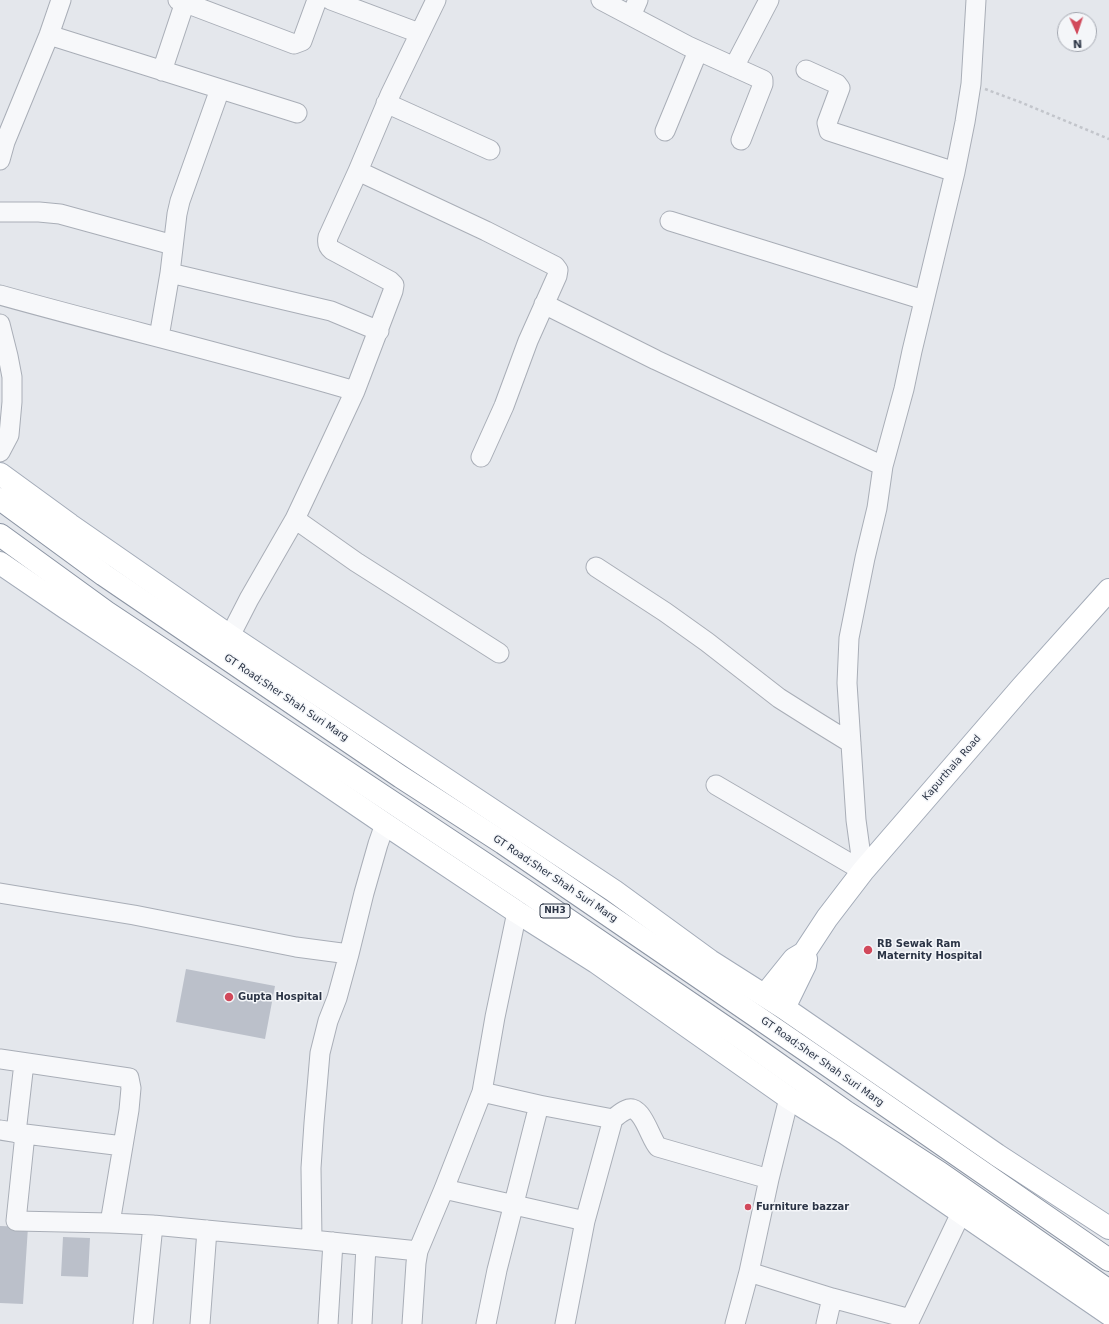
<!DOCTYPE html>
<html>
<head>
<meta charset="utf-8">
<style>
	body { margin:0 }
	#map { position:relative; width:1109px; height:1324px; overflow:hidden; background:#e4e7ec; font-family:"DejaVu Sans",sans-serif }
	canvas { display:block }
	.north { position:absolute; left:1057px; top:12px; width:40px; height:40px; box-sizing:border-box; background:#f4f6f9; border:1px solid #a4a8b1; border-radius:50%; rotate:177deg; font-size:11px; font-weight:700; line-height:16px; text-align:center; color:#2b3445 }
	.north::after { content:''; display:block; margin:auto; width:14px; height:18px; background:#d1495b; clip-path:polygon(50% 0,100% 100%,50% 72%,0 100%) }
</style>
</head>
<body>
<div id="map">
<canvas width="1109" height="1324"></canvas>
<div class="north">N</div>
</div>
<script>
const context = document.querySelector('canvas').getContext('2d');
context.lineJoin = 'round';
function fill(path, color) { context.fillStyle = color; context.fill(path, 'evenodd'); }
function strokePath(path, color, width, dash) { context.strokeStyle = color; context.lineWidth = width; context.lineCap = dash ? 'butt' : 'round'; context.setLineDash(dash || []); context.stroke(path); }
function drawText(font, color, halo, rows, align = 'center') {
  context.font = font + ' "DejaVu Sans",sans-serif'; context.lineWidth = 3; context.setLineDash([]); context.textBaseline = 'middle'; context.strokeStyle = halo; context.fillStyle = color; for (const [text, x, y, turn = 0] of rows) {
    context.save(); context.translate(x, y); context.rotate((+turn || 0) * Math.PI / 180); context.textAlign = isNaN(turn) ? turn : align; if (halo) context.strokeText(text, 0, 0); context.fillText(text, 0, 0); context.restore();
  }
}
const building = new Path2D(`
	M186 969 275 986 265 1039 176 1022Z
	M0 1226 28 1227 23 1304 0 1303Z
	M63 1237 90 1238 88 1277 61 1276Z`);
const path = new Path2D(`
	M985 89 1020 102 1109 139`);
const minor = new Path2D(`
	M178 0 294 44 302 41 317 0
	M331 0 419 33
	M601 0 688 46 763 80V84L741 140
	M631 16 638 0
	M49 35 297 113
	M734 67 769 0
	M806 70 837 84 840 88 827 123 829 131 955 172
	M162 71 185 2
	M386 103 490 150
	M665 131 698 51
	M0 160 5 142 49 35 61 0
	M358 171 486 231 555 266 558 270 557 276 528 341 504 406 481 457
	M0 212H39L60 214 173 245
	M670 221 924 300
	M170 273 331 311 379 331
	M0 295C118 328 237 356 355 391
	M544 304 656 360 883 466
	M0 324 8 356 12 377V402L9 435 0 452
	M159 337 170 273 177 214 180 201 220 89
	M295 519 356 562 499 653
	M596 567 665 612 707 642 779 698 817 722 851 743
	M230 636 249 599 295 519 328 449 355 391 393 291 394 285 390 281 332 250C327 246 327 242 328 237L358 171 390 95 436 0
	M716 785 863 871
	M863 871 856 820 847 683 849 638 865 558 877 508 883 466 904 389 912 351 955 172 965 122 971 84 976 0
	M0 893 134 915 296 947 349 954
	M0 1059 129 1078 131 1088 129 1110 110 1223
	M482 1092 539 1105 613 1119C617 1116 621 1112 626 1110 642 1102 650 1139 658 1147L769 1179
	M0 1130 25 1134 16 1221 110 1223 153 1225 312 1240 311 1168 314 1123 320 1053 328 1021 337 998 349 954 364 893 378 844 385 824
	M16 1133 24 1063
	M25 1134 123 1146
	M444 1189 585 1221 565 1324
	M585 1221 613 1119
	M312 1240 418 1251
	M749 1272 832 1298 910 1319
	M143 1324 153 1225
	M200 1324 207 1230
	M328 1324 333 1242
	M362 1324 366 1246
	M412 1324 416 1263 418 1251 444 1189 482 1092 495 1017 517 912
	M486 1324 497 1270 539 1105
	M735 1324 749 1272 769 1179 789 1098
	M826 1324 832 1298
	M908 1324 961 1213`);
const major = new Path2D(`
	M0 474 70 525 230 636 614 891 710 961 784 1008 997 1155 1109 1228
	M0 563 66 608 146 661 385 824 517 912 596 962 789 1098 845 1133 1109 1314
	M765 995 794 959 804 953 827 918 863 871 1022 687 1109 590
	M784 1008 805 965 806 959 804 953`);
const highway = new Path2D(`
	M0 499 104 575 401 777 503 843 826 1064 1109 1260
	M0 535 106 612 524 890 744 1040 846 1112 940 1173 1109 1291`);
const markers = [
	[868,950,5,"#d1495b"],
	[229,997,5,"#d1495b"],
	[748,1207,4,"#d1495b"]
];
const shields = [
	[555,911,30]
];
const shieldNames = [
	["NH3",555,911]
];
const streetNames = [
	["GT Road;Sher Shah Suri Marg",286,698,34],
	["Kapurthala Road",952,768,-49],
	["GT Road;Sher Shah Suri Marg",555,879,34],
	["GT Road;Sher Shah Suri Marg",822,1062,35]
];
const poiNames = [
	["RB Sewak Ram",877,944],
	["Maternity Hospital",877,956],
	["Gupta Hospital",238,997],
	["Furniture bazzar",756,1207]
];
fill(building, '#bbc0ca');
strokePath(minor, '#a9aeb7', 21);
strokePath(major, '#a3abb8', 24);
strokePath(highway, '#8b94a3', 24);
strokePath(path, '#c2c5cb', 2.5, [3, 3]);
strokePath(minor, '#f7f8fa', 19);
strokePath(major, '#fff', 22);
strokePath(highway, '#fff', 22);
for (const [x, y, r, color] of markers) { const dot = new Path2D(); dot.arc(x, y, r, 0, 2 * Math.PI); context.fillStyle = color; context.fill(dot); strokePath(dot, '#f4f6f9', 1.5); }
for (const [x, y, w] of shields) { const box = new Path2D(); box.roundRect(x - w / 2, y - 7, w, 14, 3); context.fillStyle = '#f4f6f9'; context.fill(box); strokePath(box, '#2b3445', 1); }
drawText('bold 9px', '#2b3445', null, shieldNames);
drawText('10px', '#2b3445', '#f4f6f9', streetNames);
drawText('bold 10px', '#2b3445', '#f4f6f9', poiNames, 'left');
</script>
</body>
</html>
